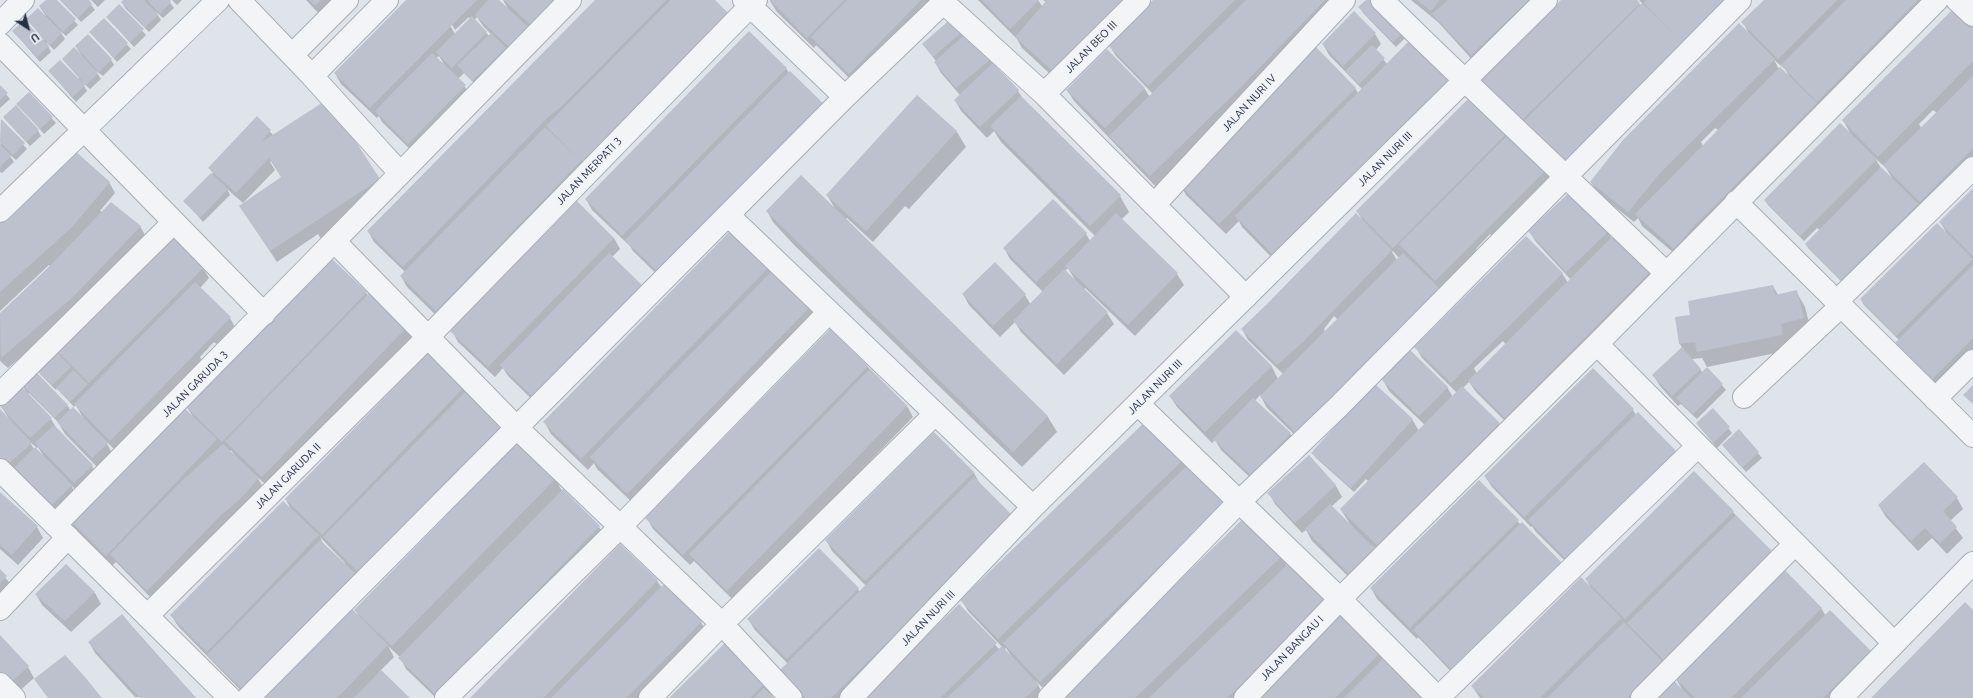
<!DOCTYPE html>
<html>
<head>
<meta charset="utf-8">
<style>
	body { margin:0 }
	#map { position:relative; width:1973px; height:698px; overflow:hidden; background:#dfe3ea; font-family:Ubuntu,sans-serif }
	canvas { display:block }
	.north { position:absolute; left:8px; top:8px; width:40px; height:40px; -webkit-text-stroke:3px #eff2f7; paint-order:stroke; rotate:144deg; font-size:11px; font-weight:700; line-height:16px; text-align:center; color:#262f43 }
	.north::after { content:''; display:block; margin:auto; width:14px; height:18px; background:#262f43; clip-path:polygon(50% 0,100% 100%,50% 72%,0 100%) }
</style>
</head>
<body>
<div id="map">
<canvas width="1973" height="698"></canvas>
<div class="north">U</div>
</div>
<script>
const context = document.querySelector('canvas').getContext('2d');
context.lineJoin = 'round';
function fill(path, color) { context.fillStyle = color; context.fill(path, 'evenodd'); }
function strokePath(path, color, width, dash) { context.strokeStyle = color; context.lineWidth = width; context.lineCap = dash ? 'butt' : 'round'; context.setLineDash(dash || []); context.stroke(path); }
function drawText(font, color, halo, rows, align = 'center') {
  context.font = font + ' Ubuntu,sans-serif'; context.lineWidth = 3; context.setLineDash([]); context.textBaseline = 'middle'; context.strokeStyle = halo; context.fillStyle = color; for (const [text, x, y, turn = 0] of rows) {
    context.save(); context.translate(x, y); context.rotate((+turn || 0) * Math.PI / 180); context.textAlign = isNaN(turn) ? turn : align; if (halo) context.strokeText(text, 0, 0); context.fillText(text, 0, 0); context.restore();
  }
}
const shadow = new Path2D(`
	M47 0H56L78 25 66 36 59 30 65 39 54 50 46 42 51 52 40 62 13 31 43 41 44 40 27 19 46 16 40 7Z
	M60 0H87L95 10 81 22Z
	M91 0H105L98 7Z
	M125 0H168L174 8 163 18 155 11 161 20 149 32 125 8 122 2Z
	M172 0H182L177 5Z
	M306 0H339L322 17Z
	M407 0H498L508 9 503 0H579L542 39 526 25 535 40 517 58 506 48 509 54 476 85 464 73 458 79 468 91 415 154 382 122 379 116 377 118 341 84 335 73ZM469 17 470 19 455 34 448 22 450 21 455 30ZM477 17 483 26 491 34 489 36 474 20ZM439 56 444 64 436 58Z
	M596 0H714L728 13 443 322 407 287 401 276 405 272 374 242 368 231Z
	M771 0H937L855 84 816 45 814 48 777 12 770 1Z
	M978 0H1038L1042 6 1046 2 1043 0H1145L1062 85 1022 48 1017 39Z
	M1155 0H1343L1156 187 1074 101 1067 90 1144 88 1150 97 1153 94 1116 56 1109 45Z
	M1367 0H1370L1405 38 1396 47 1363 13 1360 7Z
	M1411 0H1545L1477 65 1438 22Z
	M1562 0H1636L1641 6 1643 4 1639 0H1744L1570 172 1489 91 1482 80Z
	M1765 0H1936L1824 112 1817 105 1822 115 1681 259 1642 226 1638 218 1634 222 1597 193 1591 182 1749 34 1743 22ZM1774 60 1785 69 1789 76 1779 69ZM1715 128 1718 130 1703 146 1701 142Z
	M119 5 146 35 134 47 107 17Z
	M953 18 991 58 996 68 1018 91 1023 99 1120 196 1129 212 1121 220 1177 274 1184 285 1135 336 1085 288 1084 290 1107 313 1114 324 1064 375 1021 332 1015 322 1000 337 969 305 963 294 1025 295 1031 305 1043 292 1010 259 1004 248 1053 200 1086 234 1090 241 1095 236 1001 142 994 131 987 138 961 111 955 100 960 95 941 73 935 62 936 61 923 44ZM1068 268 1075 280 1065 271Z
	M104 20 131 49 117 62 91 32Z
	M1973 22V157L1927 212 1917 203 1924 215 1845 285 1809 249 1806 244 1820 230 1817 228 1804 241 1768 205 1765 200 1850 133 1843 120ZM1933 110 1937 113 1922 129 1919 124ZM1875 158 1886 168 1892 178 1881 168Z
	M1375 34 1381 44 1376 50 1387 64 1280 266 1242 227 1239 221 1226 234 1186 195 1180 184 1355 88 1358 93 1362 89 1329 55 1323 44Z
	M76 47 111 60 114 65 103 76 95 70 101 79 90 89 82 82 87 91 76 102 49 71 78 80 79 78 63 59 82 56Z
	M786 68 789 73 670 287 633 251 630 246 592 210 586 199Z
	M0 87 10 99 0 108Z
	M29 93 56 123 44 134 18 104Z
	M917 96 957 132 966 147 909 209 905 206 873 242 847 218 846 219 1048 417 1057 432 1022 467 794 245 773 222 767 211 834 207 827 195Z
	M1471 97 1556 177 1495 238 1490 234 1476 249 1480 254 1442 291 1437 287 1303 443 1267 408 1260 395 1255 401 1290 433 1296 444 1258 485 1221 450 1215 440 1212 443 1177 407 1170 396 1236 331 1272 367 1278 379 1283 374 1248 340 1242 329 1286 287 1356 215 1363 221 1357 211ZM1393 251 1399 258 1397 260 1392 252ZM1334 316 1338 320 1325 332 1324 329Z
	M4 118 38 131 41 136 30 146Z
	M257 118 273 135 380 179 321 239 318 234 277 262 247 217 293 195 271 161 270 162 275 170 243 203 227 189 230 195 203 222 185 201 213 173 209 168Z
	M1 120 27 149 16 160 8 153 14 162 2 173 0 172Z
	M109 182 115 193 100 211 140 226 146 237 80 307 8 368 0 361V314L50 266 49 265 0 311V224Z
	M1973 189V356L1936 393 1899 340 1864 305 1861 300 1946 232 1940 222Z
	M733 230 810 306 816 317 634 504 597 469 594 463 588 470 551 434 545 423Z
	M1529 231 1608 232 1612 239 1649 273 1655 284 1512 428 1476 392 1469 382 1463 388 1499 423 1505 434 1384 557 1371 545 1380 560 1356 584 1312 541 1306 530 1302 533 1275 504 1269 493 1309 456 1336 486 1342 497 1331 507 1350 524 1341 510 1369 482 1366 479 1354 492 1316 458 1313 453 1412 419 1419 431 1425 425 1389 391 1383 380 1447 387 1453 397 1457 393 1422 358 1416 347 1562 273 1568 283 1571 280 1536 242ZM1503 341 1506 345 1477 374 1474 368Z
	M614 238 620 249 612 257 545 412 508 376 503 368 495 377 458 342 452 331Z
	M203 268 209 278 200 288 230 318 236 329 219 346 214 342 200 357 203 363 117 452 105 440 113 455 99 469 65 434 58 422 29 393 28 394 51 419 57 429 92 466 98 477 80 494 71 485 77 496 58 516 0 465V411L9 419 1 406 26 392 21 382 67 405 71 411 83 418 76 405 74 407 57 388 56 390 40 374 37 369 59 356 54 347ZM29 441 37 448 38 447 44 457 34 449Z
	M1773 286 1778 295 1796 291 1805 307 1812 334 1789 339 1791 350 1707 367 1702 358 1692 359 1703 373 1707 368 1726 390 1697 419 1681 404 1678 406 1660 386 1653 375 1682 348 1680 344 1676 318 1691 316Z
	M366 293 406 328 413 339 269 487 257 477 265 490 154 601 116 562 112 566 76 531 70 520 192 415 186 406ZM231 450 235 456 230 452Z
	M430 352 510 435 366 584 353 572 248 698 178 626 171 615 292 511 286 500ZM320 537 345 563 344 565 324 546Z
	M867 366 907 406 913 417 734 601 694 561 690 565 653 529 647 518Z
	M1712 409 1732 433 1717 448 1697 423Z
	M1633 410 1636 415 1575 571 1535 531 1532 526 1531 527 1492 487 1485 476Z
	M1149 419 1229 500 1047 692 1036 681 1044 696 1043 698H863L959 606 999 649 1002 647 968 611 962 600ZM1006 648 1012 657 1004 650Z
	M1739 431 1762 458 1746 472 1723 445Z
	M934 434 974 473 980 484 1013 518 848 698H803L788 681V664L755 630 748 619 858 589 860 592 866 586 832 551 826 540Z
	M1694 472 1733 512 1781 567 1821 608 1826 616 1870 652 1876 662 1840 698H1654L1683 691 1665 659 1663 660 1669 669 1646 698H1480L1472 686 1591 588 1586 579Z
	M555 478 561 489 599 527 606 538 436 698 406 669 400 657 388 646 394 657 380 671 408 698H264L360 618 355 610Z
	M1479 481 1521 525 1460 681 1418 637 1417 639 1377 599 1371 588Z
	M0 493 37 527 43 538 18 565 0 549Z
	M1957 498 1963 509 1950 521 1963 538 1947 554 1932 538 1918 551 1886 517 1879 506Z
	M1282 556 1287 566 1326 603 1245 698H1059Z
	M66 565 95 593 101 604 71 632 42 605 36 594Z
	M0 570 13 588 0 600Z
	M657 581 662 588 664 586 701 622 707 633 643 698H471Z
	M122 615 196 698 135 697 95 653 89 642Z
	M0 636 28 667 34 678 16 694Z
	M1379 654 1383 660 1431 698H1255Z
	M765 683 773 698H671Z`);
const building = new Path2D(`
	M46 0H57L76 19 63 32 39 6Z
	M61 0H89L92 4 78 18Z
	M123 0H144L158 15 145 27 121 2Z
	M147 0H170L171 2 160 14Z
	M309 0H321L315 6Z
	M406 0H477L370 108 334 73Z
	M488 0H499L529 28 510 48 475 15Z
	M504 0H562L535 29Z
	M595 0H666L562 106 548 117 403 267 367 231Z
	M671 0H715L728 13 583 163 546 126Z
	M770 0H844L807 38Z
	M847 0H921L849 74 811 37Z
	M982 0H1039L1010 29Z
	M1047 0H1128L1056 74 1015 37Z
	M1153 0H1235L1148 86 1108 45Z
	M1246 0H1325L1237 91 1150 176 1109 136Z
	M1366 0H1372L1403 32 1393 42 1358 7Z
	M1417 0H1440L1431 11Z
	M1448 0H1529L1471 55 1432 14Z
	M1561 0H1637L1640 3 1521 121 1481 80Z
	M1646 0H1728L1564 162 1524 121 1642 3 1673 33 1644 3Z
	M1764 0H1837L1778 59 1741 22Z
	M1846 0H1918L1817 102 1781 65Z
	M119 4 144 29 130 42 106 17Z
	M1957 5 1973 21V61L1878 157 1842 120Z
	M38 8 62 33 50 45 26 19Z
	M1354 11 1376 33 1343 66 1322 44Z
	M472 16 487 32 452 68 436 52Z
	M953 17 964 30 933 57 922 44Z
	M104 18 128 43 114 58 89 32Z
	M24 20 49 46 37 57 12 31Z
	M1739 23 1775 59 1660 173 1628 212 1590 182 1623 140Z
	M749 31 787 68 622 236 585 199Z
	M969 31 992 58 956 88 934 62Z
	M491 33 506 48 472 81 457 65Z
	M88 34 112 59 99 72 75 46Z
	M1416 34 1456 74 1274 256 1235 216Z
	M1372 45 1385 58 1359 84 1345 71Z
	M74 47 98 73 86 85 62 59Z
	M1316 47 1356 88 1219 224 1179 184Z
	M1107 49 1145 88 1105 128 1066 90Z
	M432 53 466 85 408 144 375 111Z
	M60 60 85 85 73 97 48 71Z
	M993 63 1019 90 980 127 954 100Z
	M1780 67 1817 103 1693 227 1674 249 1635 214Z
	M790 71 828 108 663 277 625 240Z
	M1973 76V148L1920 202 1883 165Z
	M0 85 8 93 0 100Z
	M29 92 53 117 40 129 16 104Z
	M917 95 957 131 866 231 826 195Z
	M1021 96 1121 195 1090 226 990 126Z
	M1471 96 1508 132 1393 248 1356 211Z
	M328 99 380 179 270 251 239 206 281 177 269 158 236 193 208 168 257 116 271 130 260 143Z
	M16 105 39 130 26 142 3 117Z
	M1 119 25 143 13 155 0 142Z
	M1840 123 1877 159 1800 236 1764 200Z
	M545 127 581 161 436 311 400 276Z
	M1514 129 1551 165 1435 281 1399 244Z
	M0 144 11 156 0 167Z
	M74 150 110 182 72 227 0 292V222L33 194Z
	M1881 167 1918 204 1841 280 1805 244Z
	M211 173 228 189 200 218 183 201Z
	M801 175 1048 416 1013 452 766 211Z
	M1973 188V256L1939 222Z
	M1571 191 1609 231 1566 272 1528 231Z
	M1053 199 1087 233 1036 282 1003 248Z
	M577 201 614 238 488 367 450 331Z
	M111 202 141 226 74 296 1 358 0 313 44 272Z
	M1116 213 1178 273 1128 325 1065 266Z
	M1356 213 1392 250 1304 341 1277 365 1241 329 1267 304Z
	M1937 223 1973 259 1896 336 1860 299Z
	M733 228 771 265 581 459 543 422Z
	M168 231 204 267 89 383 53 347Z
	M1526 236 1563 273 1451 383 1414 347Z
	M1613 236 1650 272 1505 418 1468 381Z
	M609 253 647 290 538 402 500 365Z
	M1403 253 1440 289 1296 433 1260 396Z
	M331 258 367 292 222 442 185 406Z
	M995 262 1026 294 993 326 962 294Z
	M1973 265V338L1929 382 1892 346Z
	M1064 269 1108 312 1057 364 1013 321Z
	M773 270 811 306 627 494 590 457Z
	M195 282 231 317 110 441 74 404Z
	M1773 285 1775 295 1797 290 1804 318 1781 324 1782 335 1697 352 1695 342 1679 344 1675 317 1690 315 1688 301Z
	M370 292 407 327 262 477 225 441Z
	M830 329 868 366 683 555 645 518Z
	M1236 330 1272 366 1205 432 1169 396Z
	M1682 347 1701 369 1672 396 1652 375Z
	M54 350 71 367 52 385 35 368Z
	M1410 350 1448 387 1419 416 1381 379Z
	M430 351 466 385 322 535 285 499Z
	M1707 367 1723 384 1693 414 1676 398Z
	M1593 368 1634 409 1524 517 1484 476Z
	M33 369 68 405 54 418 20 382Z
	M870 369 907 406 727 591 689 554Z
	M73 370 88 384 70 402 56 388Z
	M1374 383 1413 419 1351 488 1311 453Z
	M1973 385V404L1963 395Z
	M21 386 52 418 30 438 0 406Z
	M1462 386 1500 423 1378 546 1340 509Z
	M468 389 504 423 359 573 323 537Z
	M1253 398 1291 433 1251 475 1213 439Z
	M181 405 217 439 106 556 69 519Z
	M73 407 108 443 92 458 57 422Z
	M1713 408 1730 427 1713 443 1696 423Z
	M0 409 32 443 5 467 0 462Z
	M1638 412 1678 453 1568 561 1528 520Z
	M1149 418 1187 456 998 639 960 600Z
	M54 425 93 465 74 483 35 443Z
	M1739 429 1759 452 1742 468 1722 445Z
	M934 432 974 472 865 581 825 540Z
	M519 441 556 478 392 646 354 610Z
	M223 444 259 478 241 498 221 515 147 591 110 554 184 479Z
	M35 447 72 485 51 506 14 468Z
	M1309 455 1336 485 1295 523 1267 493Z
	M1192 461 1229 499 1040 682 1003 643Z
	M1924 462 1958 497 1943 511 1957 527 1940 543 1925 528 1911 541 1878 505Z
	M1694 471 1734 511 1625 619 1585 579Z
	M974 477 1014 517 831 698H805L780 670Z
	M1479 480 1519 520 1410 628 1370 588Z
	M563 489 600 526 436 695 398 658Z
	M0 492 38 526 12 555 0 545Z
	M283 501 319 535 207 652 170 615Z
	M1330 504 1374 548 1349 574 1305 529Z
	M1736 515 1776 555 1667 663 1627 623Z
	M1245 517 1282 556 1135 698H1057Z
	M1522 522 1562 563 1453 671 1413 630Z
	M320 540 356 574 244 691 207 655Z
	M620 544 658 580 549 692 543 698H470Z
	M819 548 859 588 787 659 747 619Z
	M1289 563 1327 602 1227 698H1149Z
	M66 564 95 592 65 621 35 594Z
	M1782 567 1822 608 1731 698H1695L1673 675Z
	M0 569 7 576 0 583Z
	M1581 577 1621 618 1540 698H1484L1471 686Z
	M664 584 702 621 664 660 626 698H551Z
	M1965 602 1973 610V698H1871Z
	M959 604 997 643 940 698H862Z
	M351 608 388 645 337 698H263Z
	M1830 610 1871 651 1854 667 1823 698H1741Z
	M1340 613 1380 653 1335 698H1254Z
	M122 614 140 636 196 698H140L88 642Z
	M1624 622 1664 663 1628 698H1547Z
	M0 635 29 666 9 684 0 674Z
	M726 642 766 682 750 698H669Z
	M1002 646 1039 685 1025 698H947Z
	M1389 653 1424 698H1344Z
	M65 655 85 677 102 698H48L34 679Z
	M381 670 410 698H354Z
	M1672 679 1691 698H1653Z
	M764 688 774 698H754Z`);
const minor = new Path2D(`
	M239 0 312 76 400 173
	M744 0 845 97
	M1382 0C1476 93 1572 181 1666 273
	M1957 0 1973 15
	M943 2 1044 94 1246 297
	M0 24 23 0
	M0 44 264 314
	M292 55 347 0
	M312 76 387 0
	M1044 94 1139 0
	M1736 202 1973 436
	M1154 205 1344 0
	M0 211 218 0
	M728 215 1033 507
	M334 241 517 428 722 624 791 698
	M1837 301 1973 168
	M1597 344 1894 643
	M0 394 174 222
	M1744 397 1841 306
	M1935 399 1973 361
	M1138 404 1340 599 1438 698
	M0 470 230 698
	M55 525C228 351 398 175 570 0
	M0 609 68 537
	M147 616 428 337 756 0
	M0 684 14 698
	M248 698 845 97 946 0
	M446 698 620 527 829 312
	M650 698 722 624 935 414
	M851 698 1033 507 1546 0
	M1049 698 1240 501 1338 407 1740 0
	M1245 698 1340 599 1597 344 1937 0
	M1438 698 1698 446
	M1642 698 1795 544
	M1841 698 1973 563`);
const streetNames = [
	["JALAN BEO III",1091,47,-45],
	["JALAN NURI IV",1249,103,-47],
	["JALAN NURI III",1385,159,-45],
	["JALAN MERPATI 3",589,171,-46],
	["JALAN GARUDA 3",195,384,-45],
	["JALAN NURI III",1155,387,-45],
	["JALAN GARUDA II",288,476,-45],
	["JALAN NURI III",928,618,-46],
	["JALAN BANGAU I",1292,648,-46]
];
fill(shadow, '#0003');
fill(building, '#bcc1cd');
strokePath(minor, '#a8adb8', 24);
strokePath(minor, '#f2f4f8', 22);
drawText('11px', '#262f43', '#eff2f7', streetNames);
</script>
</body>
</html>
